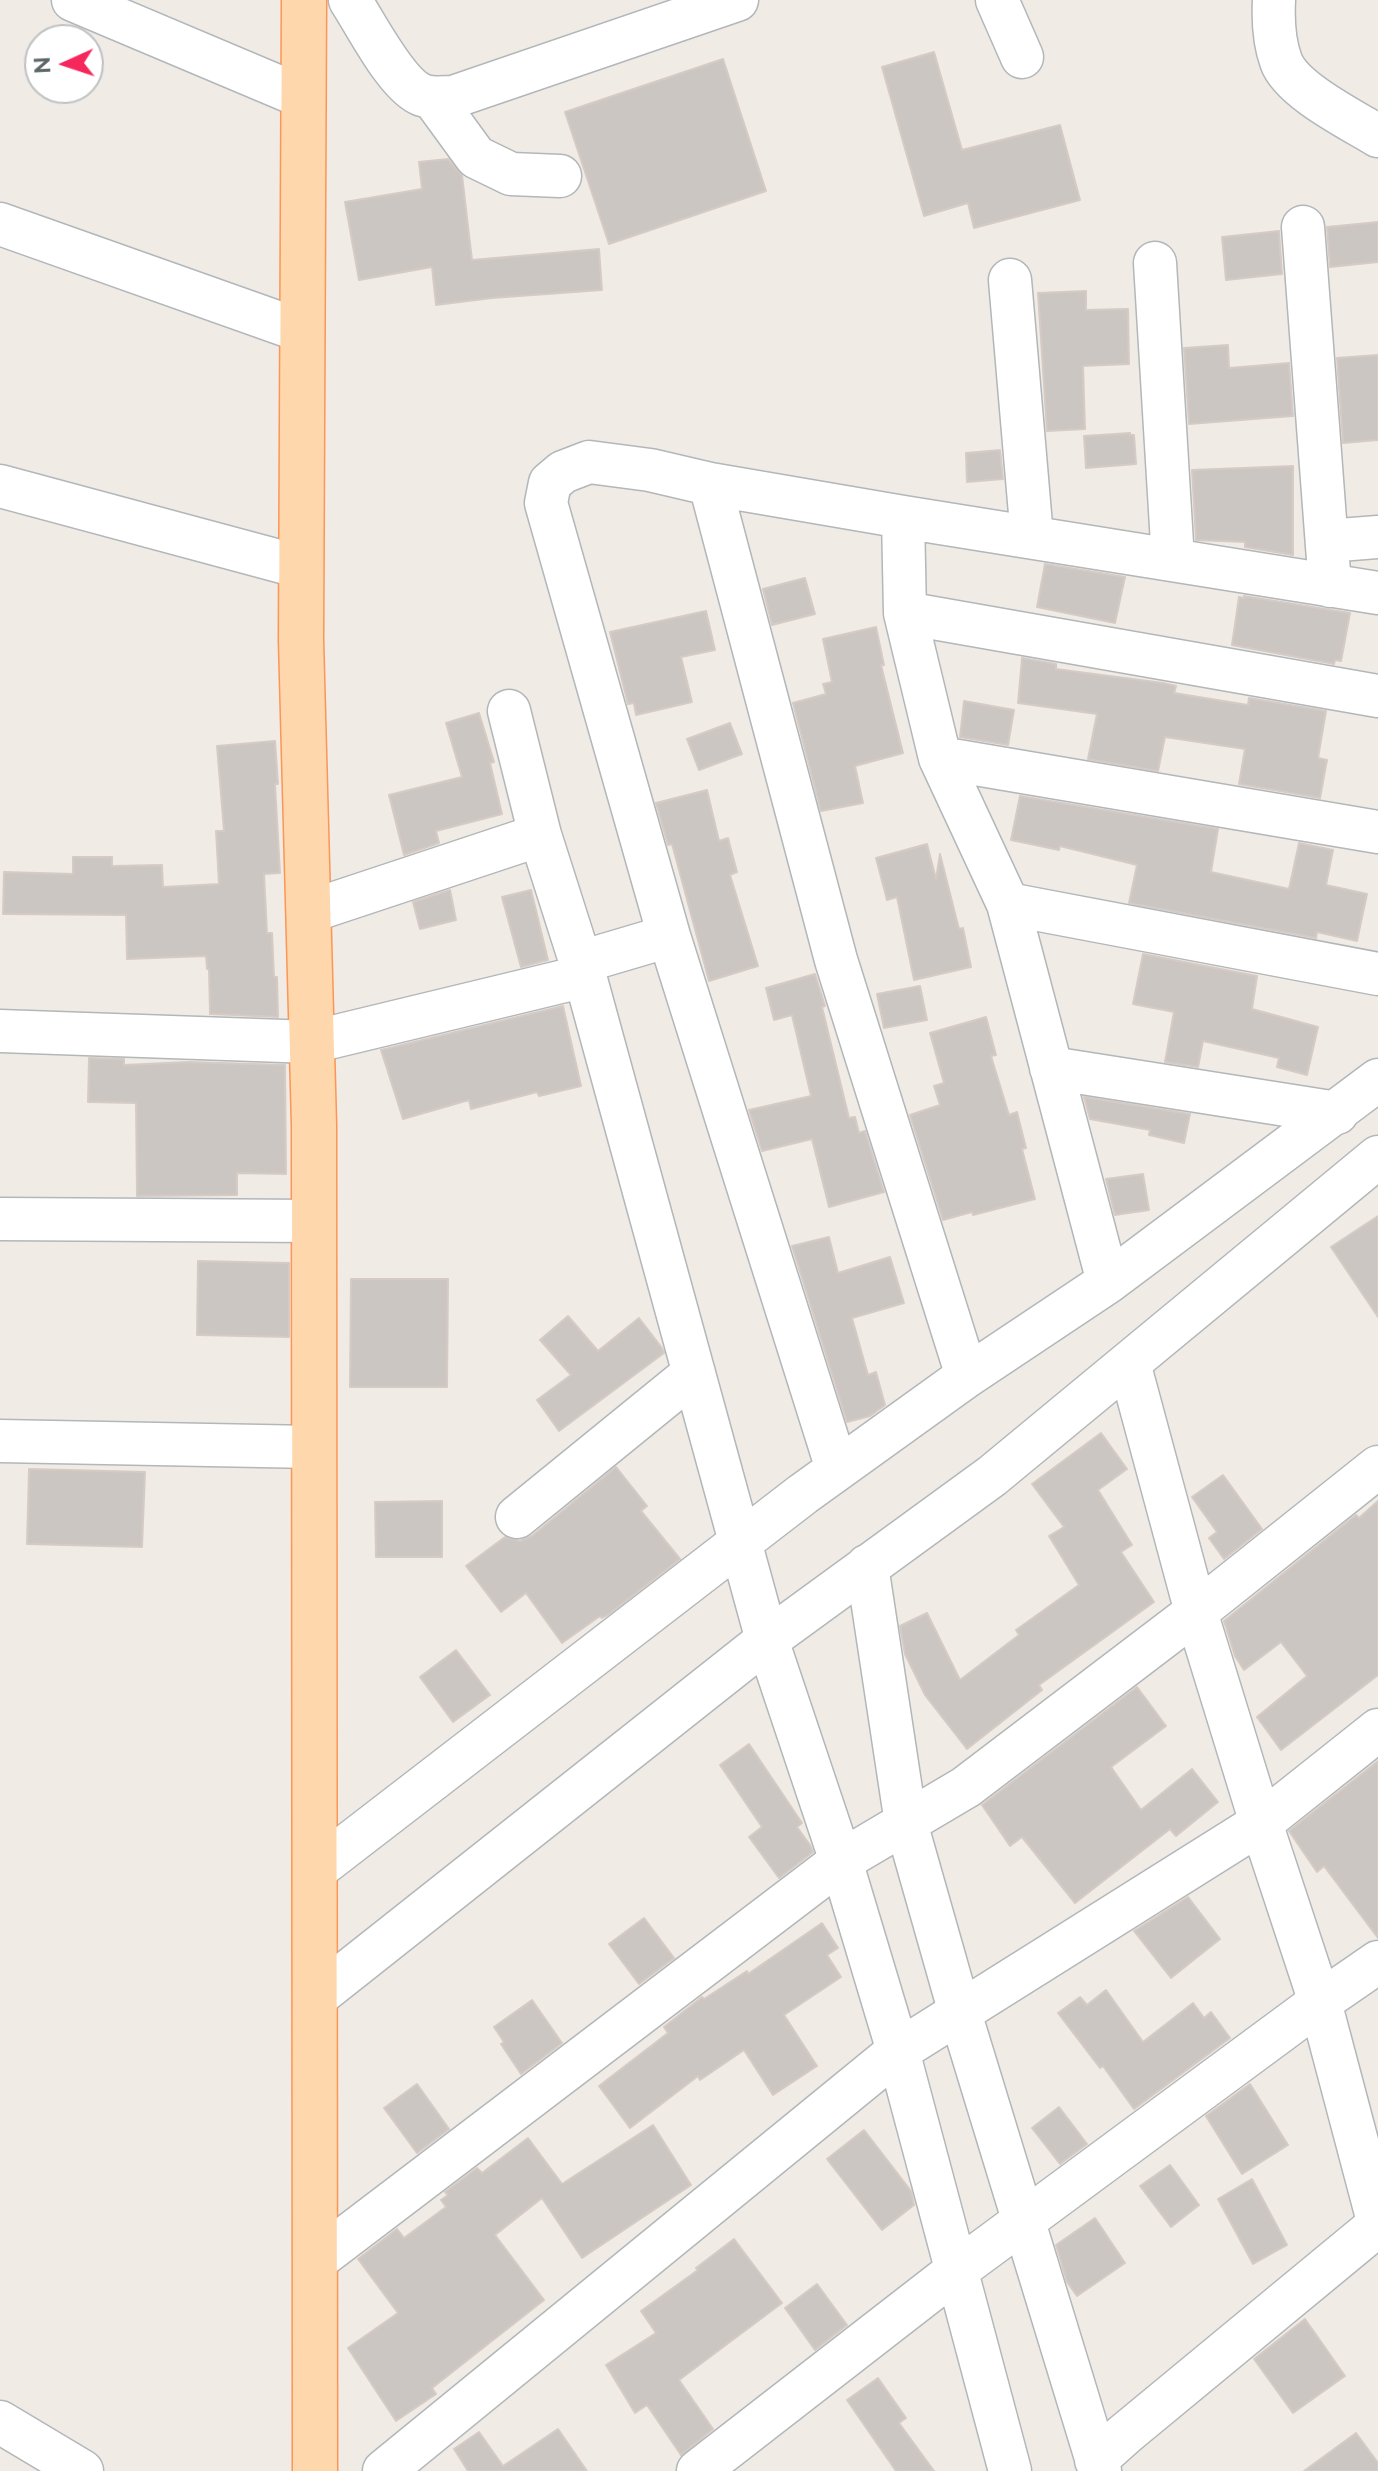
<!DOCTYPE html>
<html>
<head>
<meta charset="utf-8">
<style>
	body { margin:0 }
	#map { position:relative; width:1378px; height:2471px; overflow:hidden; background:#f1ebe6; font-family:Raleway,sans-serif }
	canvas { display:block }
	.north { position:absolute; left:24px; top:24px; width:80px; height:80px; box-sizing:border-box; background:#fff; border:2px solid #bfc1c3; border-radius:50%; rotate:267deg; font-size:22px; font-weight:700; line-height:32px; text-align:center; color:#5e6568 }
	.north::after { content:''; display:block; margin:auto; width:28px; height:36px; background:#f6275b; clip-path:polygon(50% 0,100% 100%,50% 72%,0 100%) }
</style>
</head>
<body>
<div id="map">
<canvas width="1378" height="2471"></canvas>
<div class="north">N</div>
</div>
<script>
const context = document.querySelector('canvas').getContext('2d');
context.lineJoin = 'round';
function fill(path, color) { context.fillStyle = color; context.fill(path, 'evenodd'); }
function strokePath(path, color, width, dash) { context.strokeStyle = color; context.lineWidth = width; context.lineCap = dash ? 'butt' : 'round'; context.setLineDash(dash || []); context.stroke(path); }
const building = new Path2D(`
	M934 52 962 150 1060 125 1080 200 974 228 968 203 924 216 882 67Z
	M723 59 766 191 609 244 565 112Z
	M448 159 462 175 472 260 599 249 602 290 492 298 436 305 432 267 359 280 345 202 422 189 419 162Z
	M1378 222V262L1330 267 1327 227Z
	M1279 231 1282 274 1226 280 1222 237Z
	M1086 291V310L1128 309 1129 364 1083 366 1085 429 1047 431 1038 293Z
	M1228 345 1229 368 1289 363 1293 416 1189 424 1184 348Z
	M1378 355V440L1343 443 1337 358Z
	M1130 433V435H1134L1136 464 1086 468 1084 436Z
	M1000 450 1003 479 967 482 966 453Z
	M1293 466V555L1245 547V542L1196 540 1192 470Z
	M1045 564 1125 577 1115 623 1037 607Z
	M805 578 815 614 772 625 763 589Z
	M1244 596 1350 613 1341 661 1335 660 1334 664 1232 645 1239 597 1244 598Z
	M706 611 715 650 681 657 692 702 636 715 634 703 628 704 610 632Z
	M876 627 884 665H881L903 753 855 766 863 803 821 811 793 703 826 694 823 684 832 682 823 639Z
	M1022 658 1056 664V669L1163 683 1176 686 1174 693 1248 705 1249 698 1326 711 1318 758 1327 760 1320 798 1239 784 1245 749 1165 737 1158 771 1088 759 1097 714 1018 703Z
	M964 701 1014 710 1008 745 960 737Z
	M479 713 494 762 490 763 502 814 436 831 439 843 404 855 389 795 462 777 446 723Z
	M730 723 742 754 699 770 687 739Z
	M275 741 278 784H275L280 873 264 874 267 933H272L274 977H277L278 1017 210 1014 209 969H207L206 956 127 959 126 915 3 914 4 872 73 874V857H112V866L162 865 163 887 219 884 216 831H224L217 746Z
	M707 790 719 841 728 838 737 872 730 875 758 966 709 981 672 844 668 845 656 803Z
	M1020 796 1218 829 1211 872 1289 889 1299 843 1333 850 1326 885 1367 894 1357 941 1317 932 1316 938 1129 903 1137 865 1060 846 1059 850 1011 840Z
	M927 844 936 879 940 854 959 929 963 928 971 967 914 980 897 897 887 900 876 858Z
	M450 890 456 920 420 929 413 902Z
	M531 890 548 960 521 967 502 897Z
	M1143 954 1257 976 1252 1009 1318 1027 1307 1075 1277 1067 1279 1058 1203 1041 1198 1067 1165 1062 1174 1012 1133 1004Z
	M815 974 825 1006 822 1007 849 1118 855 1117 859 1133 865 1131 884 1192 829 1207 812 1139 762 1151 749 1110 811 1096 792 1015 774 1020 766 988Z
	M920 986 927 1020 884 1028 877 994Z
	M563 1006 581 1086 539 1096 537 1092 471 1109 469 1100 403 1119 381 1050Z
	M986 1017 996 1055 991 1056 1009 1115 1017 1112 1026 1148 1022 1149 1035 1199 973 1215 972 1212 943 1220 910 1115 940 1105 934 1086 944 1083 930 1033Z
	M89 1058 124 1059V1065L188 1062 285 1065 286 1174 237 1173V1195L137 1196 136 1103 88 1102Z
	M1084 1097 1190 1114 1184 1143 1149 1135 1150 1130 1090 1119Z
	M1143 1174 1149 1210 1115 1215 1106 1179Z
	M1378 1216V1317L1331 1247Z
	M829 1237 838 1273 890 1257 904 1303 852 1318 868 1375 876 1372 885 1405 870 1416 847 1422 792 1246Z
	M198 1261 289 1263V1337L197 1335Z
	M351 1279H448L447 1387H350Z
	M568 1316 598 1351 639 1318 662 1348 664 1353 559 1431 537 1400 571 1375 540 1340Z
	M1101 1433 1127 1469 1098 1490 1132 1545 1121 1552 1154 1602 1039 1685 1042 1690 967 1749 925 1695 905 1654 900 1626 927 1613 960 1680 1019 1635 1016 1630 1079 1585 1049 1536 1064 1527 1032 1484Z
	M616 1467 647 1506 641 1511 680 1559 609 1614 602 1618 600 1616 562 1643 526 1593 501 1612 466 1566 505 1537 520 1541 532 1536Z
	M29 1469 145 1472 142 1547 27 1544Z
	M1223 1475 1262 1529 1224 1559 1209 1538 1217 1532 1192 1497Z
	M442 1501V1557H376L375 1502Z
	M1378 1501V1675L1281 1750 1257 1717 1307 1676 1281 1642 1244 1670 1235 1656 1224 1621 1356 1515 1359 1518Z
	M456 1650 490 1695 453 1722 420 1677Z
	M1137 1687 1166 1726 1111 1767 1141 1810 1192 1769 1218 1802 1176 1836 1170 1829 1075 1903 1022 1837 1010 1846 982 1805Z
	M749 1744 802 1823 797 1827 810 1845 813 1852 779 1878 749 1837 762 1827 720 1765Z
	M1378 1761V1938L1324 1866 1317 1872 1289 1831Z
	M1188 1897 1220 1939 1171 1978 1134 1931Z
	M644 1918 674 1958 639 1984 609 1944Z
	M822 1923 838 1948 827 1955 841 1977 784 2015 817 2066 773 2095 744 2050 700 2080 698 2076 630 2128 599 2086 668 2033 664 2027 702 1997 704 1999 747 1971 748 1974Z
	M1106 1990 1143 2042 1193 2003 1204 2018 1211 2012 1230 2038 1134 2109 1103 2066 1100 2068 1058 2013 1080 1997 1087 2005Z
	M532 2000 562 2043 521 2074 501 2044 504 2042 494 2027Z
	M417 2084 449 2129 417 2153 384 2108Z
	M1250 2084 1288 2145 1242 2174 1206 2116Z
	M1059 2107 1087 2144 1060 2164 1032 2128Z
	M653 2125 691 2185 582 2258 542 2198 495 2235 544 2300 432 2388 436 2394 396 2421 348 2348 398 2313 358 2259 397 2229 404 2238 446 2207 441 2200 448 2195 445 2192 477 2168 482 2173 528 2138 562 2184Z
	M864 2130 911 2191 914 2205 882 2230 827 2159Z
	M1170 2165 1199 2205 1171 2227 1140 2186Z
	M1252 2179 1287 2245 1253 2264 1218 2199Z
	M1095 2218 1125 2263 1077 2296 1067 2282 1056 2245Z
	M734 2239 782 2303 679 2380 713 2429 681 2455 647 2405 635 2413 606 2365 656 2333 641 2311 698 2270 696 2268Z
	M817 2284 847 2325 815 2350 785 2308Z
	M1305 2319 1345 2376 1293 2413 1254 2359Z
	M878 2378 906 2418 899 2423 934 2471H896L847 2400Z
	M558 2429 587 2471H468L454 2449 479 2432 503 2466Z
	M1356 2433 1378 2463V2471H1304Z`);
const minor = new Path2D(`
	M73 0 303 97
	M350 0C366 24 396 85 422 95 432 99 442 97 453 97L737 0
	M997 0 1022 57
	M1274 0C1273 20 1274 42 1281 61 1291 90 1352 120 1378 136
	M433 98 476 157 511 174 560 176
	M0 224 302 331
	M1303 227 1330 586
	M1155 263 1173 560
	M1010 280 1032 537
	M710 484 836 960 967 1376
	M0 486 301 567
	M903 517 905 613 940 758 1008 904 1108 1282
	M1327 541 1378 537
	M905 613 1378 696
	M509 711 540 835 585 976 767 1640 841 1861 898 2051 1010 2471
	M940 758 1378 832
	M1008 904 1378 974
	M308 912 540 835
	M581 962 669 936
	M0 1031 312 1042 585 976
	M1051 1068 1337 1113
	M0 1219 314 1221
	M1129 1363 1196 1612 1261 1823 1320 2002 1378 2221
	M0 1441 313 1447
	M837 1469 669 936 546 503 550 483 563 472 589 462 650 470 710 484 903 517 1378 593
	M517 1517 694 1373
	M867 1566 906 1823 960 2013 1100 2471
	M314 1871 803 1494 967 1376 1108 1282 1378 1080
	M316 1997 767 1640 992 1476 1378 1157
	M315 2261 841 1861 966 1787 1196 1612 1378 1467
	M0 2422 82 2471
	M1096 2460 1125 2434 1378 2225
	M384 2471 898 2051 1261 1823 1378 1730
	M698 2471 957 2270 1320 2002 1378 1962`);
const major = new Path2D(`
	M304 0 301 640 314 1125 315 2471`);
fill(building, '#ccc6c3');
strokePath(building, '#d6cbc4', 2);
strokePath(minor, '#b2b7ba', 45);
strokePath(major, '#fc9654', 47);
strokePath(minor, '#fff', 42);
strokePath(major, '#ffd7ad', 44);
</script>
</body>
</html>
